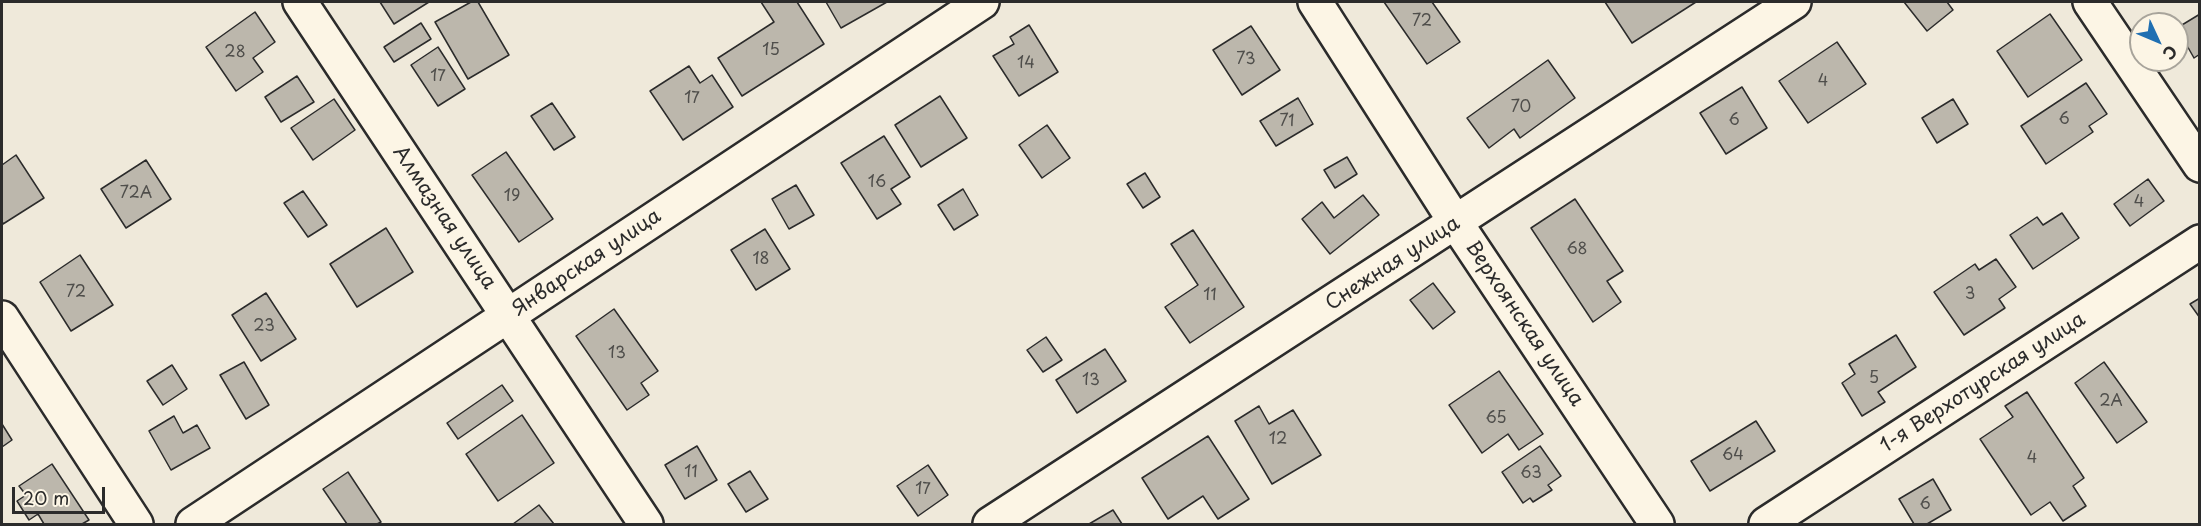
<!DOCTYPE html>
<html>
<head>
<meta charset="utf-8">
<style>
	body { margin:0 }
	#map { position:relative; width:2201px; height:526px; overflow:hidden; background:#efe9da; font-family:"Playpen Sans",sans-serif }
	canvas { display:block }
	.frame { position:absolute; inset:0; border:3px solid #2b2b2b; pointer-events:none }
	.north { position:absolute; left:2129px; top:12px; width:60px; height:60px; box-sizing:border-box; background:#fcf5e5; border:2px solid #a8a49b; border-radius:50%; rotate:134deg; font-size:16px; font-weight:700; line-height:24px; text-align:center; color:#2b2b2b }
	.north::after { content:''; display:block; margin:auto; width:21px; height:27px; background:#1f6fb2; clip-path:polygon(50% 0,100% 100%,50% 72%,0 100%) }
	.scale { position:absolute; left:12px; top:487px; width:93px; height:27px; box-sizing:border-box; border:3px solid #2b2b2b; border-top:0; padding-left:8px; font-size:18px; line-height:21px; white-space:nowrap; color:#2b2b2b; -webkit-text-stroke:4px #fcf5e5; paint-order:stroke }
</style>
</head>
<body>
<div id="map">
<canvas width="2201" height="526"></canvas>
<div class="frame"></div>
<div class="north">С</div>
<div class="scale">20 m</div>
</div>
<script>
const context = document.querySelector('canvas').getContext('2d');
context.lineJoin = 'round';
function fill(path, color) { context.fillStyle = color; context.fill(path, 'evenodd'); }
function strokePath(path, color, width, dash) { context.strokeStyle = color; context.lineWidth = width; context.lineCap = dash ? 'butt' : 'round'; context.setLineDash(dash || []); context.stroke(path); }
function drawText(font, color, halo, rows, align = 'center') {
  context.font = font + ' "Playpen Sans",sans-serif'; context.lineWidth = 5; context.setLineDash([]); context.textBaseline = 'middle'; context.strokeStyle = halo; context.fillStyle = color; for (const [text, x, y, turn = 0] of rows) {
    context.save(); context.translate(x, y); context.rotate((+turn || 0) * Math.PI / 180); context.textAlign = isNaN(turn) ? turn : align; if (halo) context.strokeText(text, 0, 0); context.fillText(text, 0, 0); context.restore();
  }
}
const building = new Path2D(`
	M380 2H429L394 24Z
	M471 2H478L509 55 468 79 435 22Z
	M761 2H797L824 44 742 96 718 58 774 22Z
	M826 2H887L841 28Z
	M1384 2H1432L1460 42 1427 64Z
	M1605 2H1696L1632 43Z
	M1904 2H1947L1953 10 1927 31Z
	M255 12 275 42 253 58 263 72 236 91 206 47Z
	M2050 14 2082 60 2028 97 1997 51Z
	M2200 14V54L2194 58 2177 28Z
	M421 23 431 39 394 62 384 47Z
	M1029 25 1058 72 1019 96 993 56 1014 44 1010 37Z
	M1251 26 1280 70 1242 95 1213 50Z
	M1837 42 1866 84 1808 123 1779 81Z
	M438 47 465 89 438 106 411 65Z
	M1548 60 1575 98 1520 138 1514 129 1489 148 1467 118Z
	M689 66 700 83 712 75 733 107 683 140 650 91Z
	M297 76 314 102 281 122 265 97Z
	M2086 83 2107 114 2089 126 2093 132 2046 164 2021 126Z
	M1742 87 1767 128 1726 154 1700 113Z
	M940 96 967 138 921 167 895 125Z
	M1298 98 1313 124 1276 146 1260 121Z
	M334 99 355 130 313 160 291 128Z
	M1953 99 1968 124 1937 143 1922 118Z
	M552 103 575 137 554 150 531 116Z
	M1047 125 1070 158 1042 178 1019 145Z
	M884 136 910 177 891 189 901 204 877 219 841 163Z
	M506 152 553 219 519 242 472 175Z
	M16 155 44 198 3 224 2 221V165Z
	M1347 157 1357 174 1335 188 1324 170Z
	M146 160 171 199 126 228 101 189Z
	M1145 173 1160 197 1143 208 1127 184Z
	M2148 179 2164 201 2130 226 2114 204Z
	M796 185 814 215 789 229 772 199Z
	M963 189 978 215 954 230 938 205Z
	M303 191 327 225 308 237 284 203Z
	M1363 195 1379 215 1330 254 1302 219 1322 202 1334 218Z
	M1575 199 1623 271 1607 281 1621 302 1593 322 1531 228Z
	M2062 213 2079 238 2033 269 2010 235 2037 217 2043 225Z
	M386 228 413 272 357 307 330 264Z
	M765 229 790 269 756 290 731 250Z
	M1193 230 1244 307 1190 343 1165 307 1198 285 1171 244Z
	M80 255 113 305 71 331 40 282Z
	M1996 259 2016 287 1999 299 2005 308 1964 335 1934 292 1975 264 1979 270Z
	M1433 283 1455 312 1433 329 1410 300Z
	M266 293 296 339 261 361 232 315Z
	M2200 298V318L2190 304Z
	M614 309 658 371 641 383 649 395 627 410 576 336Z
	M1896 335 1916 367 1878 392 1885 402 1862 416 1842 383 1855 374 1849 364Z
	M1046 337 1062 360 1043 372 1027 350Z
	M1105 349 1126 381 1077 413 1056 380Z
	M244 362 269 405 246 419 220 375Z
	M2104 362 2147 422 2117 443 2075 383Z
	M172 365 187 389 163 405 147 381Z
	M1499 371 1543 434 1519 450 1508 434 1482 453 1449 405Z
	M502 385 513 401 458 439 447 423Z
	M2027 392 2084 478 2073 486 2086 506 2063 521 2050 502 2031 515 1980 439 2013 417 2005 406Z
	M1259 406 1269 424 1293 410 1321 455 1272 484 1235 421Z
	M522 415 554 463 498 501 466 454Z
	M174 416 183 433 197 425 210 448 171 470 149 431Z
	M1756 421 1775 451 1710 491 1691 461Z
	M2 424 12 440 2 447Z
	M1208 436 1249 499 1218 519 1203 496 1168 519 1142 478Z
	M697 446 717 480 685 499 665 465Z
	M1540 446 1561 476 1548 485 1552 490 1533 502 1530 498 1523 503 1502 472Z
	M52 464 89 520 82 524H44L38 514 29 520 17 501 26 495 19 486Z
	M928 465 948 495 918 516 897 486Z
	M750 471 768 499 746 512 728 484Z
	M348 472 381 522 377 524H347L323 489Z
	M1933 479 1951 510 1927 524H1914L1899 499Z
	M539 505 554 524H513Z
	M1113 510 1122 524H1089Z`);
const minor = new Path2D(`
	M300 2 646 524
	M1315 2 1456 223 1657 524
	M2090 2 2200 165
	M2 318 136 524
	M193 524 982 2
	M990 524 1794 2
	M1766 524 2200 242`);
const numberNames = [
	["72",1422,22],
	["15",771,51],
	["28",235,53],
	["73",1246,60],
	["14",1026,64],
	["17",438,77],
	["4",1823,82],
	["17",692,99],
	["70",1521,108],
	["6",2064,120],
	["6",1734,121],
	["71",1287,122],
	["16",877,183],
	["72А",136,194],
	["19",512,197],
	["4",2139,203],
	["68",1577,250],
	["18",761,260],
	["72",76,293],
	["3",1970,295],
	["11",1210,296],
	["23",264,327],
	["13",617,354],
	["5",1874,379],
	["13",1091,381],
	["2А",2111,402],
	["65",1496,419],
	["12",1278,440],
	["64",1733,456],
	["4",2032,459],
	["11",691,473],
	["63",1531,474],
	["17",923,490],
	["6",1925,505]
];
const streetNames = [
	["Алмазная улица",444,218,56],
	["Январская улица",587,263,-34],
	["Снежная улица",1393,264,-33],
	["Верхоянская улица",1524,324,56],
	["1-я Верхотурская улица",1983,383,-33]
];
fill(building, '#bcb7ac');
strokePath(building, '#2b2b2b', 1.5);
strokePath(minor, '#2b2b2b', 38);
strokePath(minor, '#fcf5e5', 33);
drawText('16px', '#4f4e4b', null, numberNames);
drawText('20px', '#2b2b2b', '#fcf5e5', streetNames);
</script>
</body>
</html>
